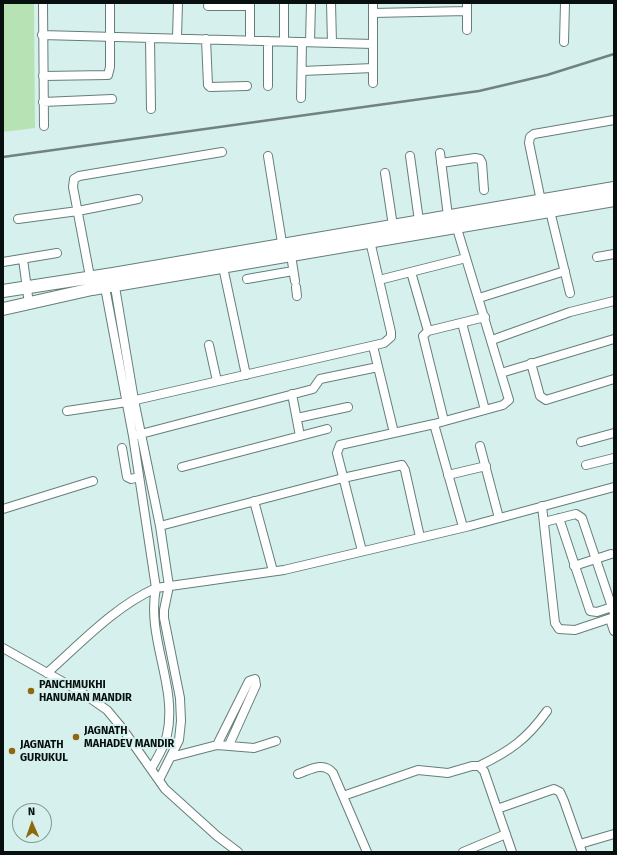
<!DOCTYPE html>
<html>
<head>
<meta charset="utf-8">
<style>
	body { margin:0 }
	#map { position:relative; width:617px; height:855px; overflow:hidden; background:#d6f1ed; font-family:"Fira Sans",sans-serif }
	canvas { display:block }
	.frame { position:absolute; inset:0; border:4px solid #07100f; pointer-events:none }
	.north { position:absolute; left:12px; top:803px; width:40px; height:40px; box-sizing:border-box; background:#d6f1ed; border:1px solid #839794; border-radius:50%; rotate:358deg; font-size:11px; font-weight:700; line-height:16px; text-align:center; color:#07100f }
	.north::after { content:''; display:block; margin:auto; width:14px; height:18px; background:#8f670d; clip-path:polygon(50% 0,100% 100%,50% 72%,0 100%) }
</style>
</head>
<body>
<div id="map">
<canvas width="617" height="855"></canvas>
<div class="frame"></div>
<div class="north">N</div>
</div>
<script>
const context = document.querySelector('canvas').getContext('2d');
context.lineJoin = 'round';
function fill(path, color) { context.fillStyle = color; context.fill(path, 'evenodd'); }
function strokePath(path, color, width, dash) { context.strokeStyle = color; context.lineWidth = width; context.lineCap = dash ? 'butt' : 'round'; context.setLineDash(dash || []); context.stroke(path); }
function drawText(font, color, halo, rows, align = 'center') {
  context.font = font + ' "Fira Sans",sans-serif'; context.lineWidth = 4; context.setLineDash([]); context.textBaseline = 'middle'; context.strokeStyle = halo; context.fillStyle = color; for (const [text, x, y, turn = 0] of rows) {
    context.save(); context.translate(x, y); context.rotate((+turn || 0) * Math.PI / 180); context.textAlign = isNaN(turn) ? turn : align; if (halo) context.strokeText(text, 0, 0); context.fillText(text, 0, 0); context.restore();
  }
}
const green = new Path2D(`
	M3 3H34L35 128 3 132Z`);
const minor = new Path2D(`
	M43 3 44 126
	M331 3 332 43
	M467 3V30
	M208 6H250
	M373 13 467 11
	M42 35 373 44
	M150 38 151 109
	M177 38 178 3
	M206 39 208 85 210 87 247 86
	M250 41V3
	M284 41V3
	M310 42 311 3
	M564 42 565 3
	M302 71 373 68
	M43 76 108 75 110 67V3
	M373 83V3
	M268 86V41
	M301 98 302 42
	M43 102 112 99
	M440 153 448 216
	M268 156 283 249
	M410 156 419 221
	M441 163 475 158 480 159 482 163 484 190
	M385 173 393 226
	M541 201 529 143 530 137 534 134 614 120
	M550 211 570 293
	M18 219 78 211 138 199
	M291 255 295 281
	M597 257 614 254
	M23 259 29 304
	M3 262 57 253
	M223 267 246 375
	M411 272 428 331
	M247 279 293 271
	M379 280 466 258
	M114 281 134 400 160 526 169 586 164 610V618L180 698 181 721 179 740 159 780
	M91 282 73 187 74 179 79 176 222 152
	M104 282 133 436 156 588C146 638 178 686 167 735 164 748 157 758 151 769
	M296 287 297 296
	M479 298 565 271
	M462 323 485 410
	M492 340 570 312 614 301
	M209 345 217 381
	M373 346 394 433
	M531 363 540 396 546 400 614 379
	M501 373 614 339
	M292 394 300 436
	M67 411 127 402 384 343 391 337V332L370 241
	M297 418 348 407
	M444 421 423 336 428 331 485 317
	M434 424 463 527
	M137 435 313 389 320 379 378 367
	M581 442 614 433
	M480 446 499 518
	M122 448 127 477 131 479 139 477
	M586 465 614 458
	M182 467 327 429
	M448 475 486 466
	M254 501 273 571
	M542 506 555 623 559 629 575 630 614 617
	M3 509 93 481
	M559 518 590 611 597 612 612 607
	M544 522 576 514 582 518 614 613
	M160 526 343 478 402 465 405 470 420 537
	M362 551 337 453 340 445 434 424 503 405 509 400 455 222
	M574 566 611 554
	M610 619 614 631
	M3 648 81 692 107 710 122 728 165 789 217 836 238 852
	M47 673C81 643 114 607 156 588L284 570 470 526 614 487
	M217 745 249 681 255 679 256 685 229 745
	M171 757 217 745 254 748 276 741
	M479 766C510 751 527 739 547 711
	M298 774C310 770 323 761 333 773L367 852
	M343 796 418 770 448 773 472 766H479L484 771 512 852
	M497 809 554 789 560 792 564 801 582 852
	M580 844 614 834
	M463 852 506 834`);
const highway = new Path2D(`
	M3 291 113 274 614 188
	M3 309 92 289 614 200`);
const rail = new Path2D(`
	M3 157 479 91 547 75 614 54`);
const markers = [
	[31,691,4,"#8f670d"],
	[76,737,4,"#8f670d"],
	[12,751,4,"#8f670d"]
];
const poiNames = [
	["PANCHMUKHI",39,685],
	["HANUMAN MANDIR",39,698],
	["JAGNATH",84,731],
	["MAHADEV MANDIR",84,744],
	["JAGNATH",20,745],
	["GURUKUL",20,758]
];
fill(green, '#b7e3b4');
strokePath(minor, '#667e7a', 10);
strokePath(highway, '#667e7a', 14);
strokePath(minor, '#fff', 8);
strokePath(highway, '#fff', 12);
strokePath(rail, '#718381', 2.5);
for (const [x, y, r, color] of markers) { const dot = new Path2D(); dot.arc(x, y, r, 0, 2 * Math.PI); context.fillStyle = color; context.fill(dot); strokePath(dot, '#d6f1ed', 1.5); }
drawText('bold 11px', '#07100f', '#d6f1ed', poiNames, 'left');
</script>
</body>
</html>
